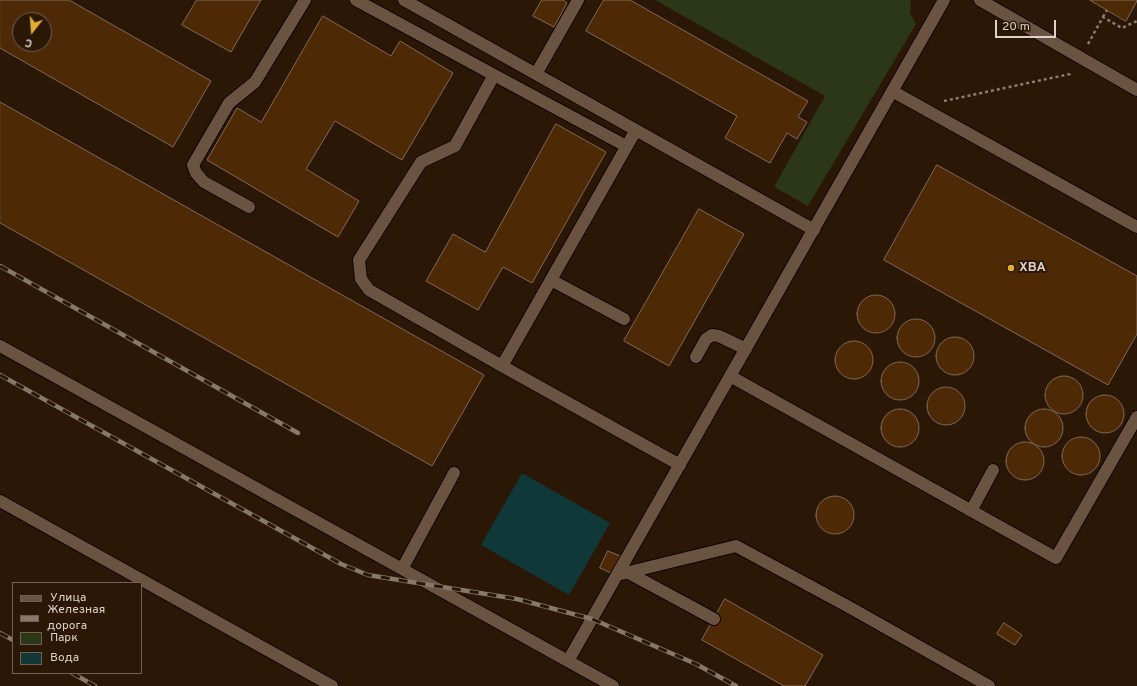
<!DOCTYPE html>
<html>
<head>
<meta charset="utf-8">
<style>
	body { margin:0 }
	#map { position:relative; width:1137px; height:686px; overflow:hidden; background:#2a1706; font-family:Overpass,sans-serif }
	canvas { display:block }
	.legend { position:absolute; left:12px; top:582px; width:130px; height:92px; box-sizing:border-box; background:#2a1706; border:1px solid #726153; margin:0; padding:5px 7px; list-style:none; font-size:12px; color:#dfd1c7 }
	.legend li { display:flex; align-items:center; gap:8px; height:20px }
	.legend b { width:20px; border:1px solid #726153 }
	.north { position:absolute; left:12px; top:12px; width:40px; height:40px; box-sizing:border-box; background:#2a1706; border:1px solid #726153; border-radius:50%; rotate:197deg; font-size:11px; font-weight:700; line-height:16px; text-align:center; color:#dfd1c7 }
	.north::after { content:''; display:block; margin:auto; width:14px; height:18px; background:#e2ae34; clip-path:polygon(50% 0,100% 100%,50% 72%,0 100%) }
	.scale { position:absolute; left:995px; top:20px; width:61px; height:18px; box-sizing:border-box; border:2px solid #dfd1c7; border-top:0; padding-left:5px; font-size:12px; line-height:14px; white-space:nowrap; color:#dfd1c7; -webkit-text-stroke:3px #2a1706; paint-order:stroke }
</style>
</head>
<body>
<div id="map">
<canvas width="1137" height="686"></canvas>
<ul class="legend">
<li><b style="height:5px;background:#6a5341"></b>Улица</li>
<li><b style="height:5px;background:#88786b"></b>Железная дорога</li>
<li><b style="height:11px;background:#2c3717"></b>Парк</li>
<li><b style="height:11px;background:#113838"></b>Вода</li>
</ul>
<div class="north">С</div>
<div class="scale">20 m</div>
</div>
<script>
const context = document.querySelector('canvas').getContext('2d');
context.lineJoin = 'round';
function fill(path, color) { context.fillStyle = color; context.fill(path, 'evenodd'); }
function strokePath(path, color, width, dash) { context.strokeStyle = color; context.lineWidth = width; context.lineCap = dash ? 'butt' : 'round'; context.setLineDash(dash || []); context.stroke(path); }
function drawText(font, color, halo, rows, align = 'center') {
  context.font = font + ' Overpass,sans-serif'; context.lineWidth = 4; context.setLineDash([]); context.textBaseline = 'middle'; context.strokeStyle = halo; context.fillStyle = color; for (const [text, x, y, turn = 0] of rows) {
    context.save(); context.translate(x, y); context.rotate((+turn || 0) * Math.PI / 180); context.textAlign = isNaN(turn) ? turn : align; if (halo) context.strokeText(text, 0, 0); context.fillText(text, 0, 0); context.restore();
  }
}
const green = new Path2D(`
	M655 0H912L911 1 910 13 916 24 808 206 774 187 825 96Z`);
const water = new Path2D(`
	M522 473 610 523 569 595 481 545Z`);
const building = new Path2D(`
	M0 0H69L211 81 173 147 0 48ZM20 20H44V44H20Z
	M197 0H261L231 52 182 25Z
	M542 0H563L567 3 554 27 533 16Z
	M604 0H630L808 101 798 117 807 122 797 139 787 133 770 163 725 138 737 116 586 31Z
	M1090 0H1137V1L1126 21Z
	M323 16 391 56 400 41 453 73 402 160 335 121 306 169 359 201 338 237 207 160 237 108 261 122Z
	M0 102 484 375 432 466 0 223Z
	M556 124 606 152 532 283 503 267 478 310 426 281 453 234 485 252Z
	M937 165 1137 276V334L1108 385 884 260Z
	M699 209 744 234 669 366 624 341Z
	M857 314a19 19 0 1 1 38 0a19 19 0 1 1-38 0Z
	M897 338a19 19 0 1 1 38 0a19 19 0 1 1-38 0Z
	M936 356a19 19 0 1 1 38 0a19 19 0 1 1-38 0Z
	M835 360a19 19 0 1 1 38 0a19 19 0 1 1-38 0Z
	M881 381a19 19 0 1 1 38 0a19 19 0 1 1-38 0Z
	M1045 395a19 19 0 1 1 38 0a19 19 0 1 1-38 0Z
	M927 406a19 19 0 1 1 38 0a19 19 0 1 1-38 0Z
	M1086 414a19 19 0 1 1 38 0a19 19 0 1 1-38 0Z
	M881 428a19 19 0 1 1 38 0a19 19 0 1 1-38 0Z
	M1025 428a19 19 0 1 1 38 0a19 19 0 1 1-38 0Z
	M1062 456a19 19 0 1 1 38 0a19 19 0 1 1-38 0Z
	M1006 461a19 19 0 1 1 38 0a19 19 0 1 1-38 0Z
	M816 515a19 19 0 1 1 38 0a19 19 0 1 1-38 0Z
	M608 551 620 556 611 573 600 568Z
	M725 599 823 655 805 686H784L702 640Z
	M1004 623 1022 635 1015 645 997 634Z`);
const path = new Path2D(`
	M1103 17 1107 10
	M1088 44 1103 17 1122 28 1137 21
	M944 101 1070 74 1071 71`);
const minor = new Path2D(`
	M356 0 494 75
	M404 0 814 230
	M980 0 1137 90
	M536 74 578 0
	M892 91 1137 227
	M636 130 502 366 680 465
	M249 207 204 182 196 173 193 165 229 103 255 82 305 0
	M551 280 624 319
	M0 346 613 686
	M696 357 706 339 712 335 719 336 746 349
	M502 366 369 290 361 279 359 260 421 162 455 146 494 75 626 146
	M730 376 1056 558 1137 417
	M0 501 332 686
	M971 511 993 470
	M402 569 454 473
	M627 572 714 619
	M617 575 736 546 849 607 989 686
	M568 661 944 0`);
const rail = new Path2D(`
	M0 266 298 433
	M0 375 341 564 368 575 517 599 592 619 696 664 736 686
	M0 633 13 640
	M72 673 95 686`);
const markers = [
	[1011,268,4,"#e2ae34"]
];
const poiNames = [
	["ХВА",1019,268]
];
fill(green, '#2c3717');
fill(water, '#113838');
fill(building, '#4d2905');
strokePath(building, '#826a57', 1);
strokePath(minor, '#120300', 14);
strokePath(path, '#8d7c6f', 2.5, [3, 3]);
strokePath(minor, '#6a5341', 12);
strokePath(rail, '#88786b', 4.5);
strokePath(rail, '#2a1706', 3, [9]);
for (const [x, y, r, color] of markers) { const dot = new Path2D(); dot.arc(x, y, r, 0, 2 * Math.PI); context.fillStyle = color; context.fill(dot); strokePath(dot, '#2a1706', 1.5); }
drawText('bold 13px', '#dfd1c7', '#2a1706', poiNames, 'left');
</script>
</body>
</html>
